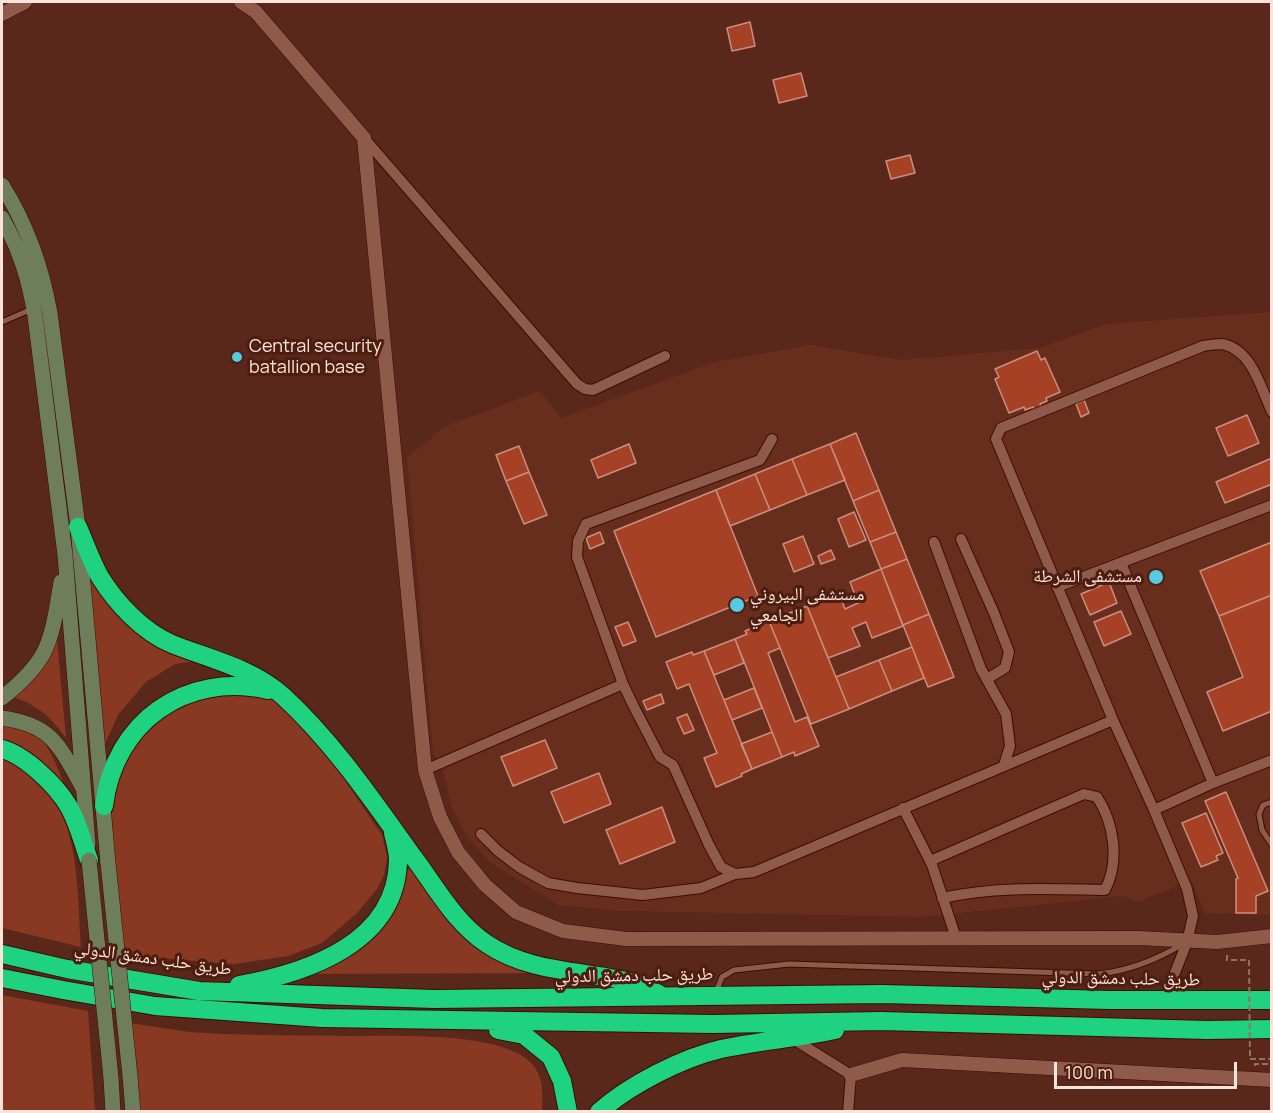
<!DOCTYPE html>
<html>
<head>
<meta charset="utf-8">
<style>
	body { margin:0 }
	#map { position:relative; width:1273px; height:1113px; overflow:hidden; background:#59281a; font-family:Manrope,sans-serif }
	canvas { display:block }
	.frame { position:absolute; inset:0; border:3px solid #fde3db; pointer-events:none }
	.scale { position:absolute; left:1054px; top:1062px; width:183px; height:27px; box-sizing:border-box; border:3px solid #fde3db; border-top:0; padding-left:8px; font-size:18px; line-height:21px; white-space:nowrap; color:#fde3db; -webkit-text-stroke:4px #4d1d10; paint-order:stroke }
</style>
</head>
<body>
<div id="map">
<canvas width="1273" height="1113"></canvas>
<div class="frame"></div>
<div class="scale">100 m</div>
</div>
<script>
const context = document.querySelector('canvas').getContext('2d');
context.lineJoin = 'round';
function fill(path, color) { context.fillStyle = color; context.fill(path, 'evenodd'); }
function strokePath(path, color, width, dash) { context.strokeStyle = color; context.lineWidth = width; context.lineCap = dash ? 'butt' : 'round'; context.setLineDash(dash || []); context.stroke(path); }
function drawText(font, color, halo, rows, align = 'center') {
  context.font = font + ' Manrope,"Noto Naskh Arabic",sans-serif'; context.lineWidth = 6; context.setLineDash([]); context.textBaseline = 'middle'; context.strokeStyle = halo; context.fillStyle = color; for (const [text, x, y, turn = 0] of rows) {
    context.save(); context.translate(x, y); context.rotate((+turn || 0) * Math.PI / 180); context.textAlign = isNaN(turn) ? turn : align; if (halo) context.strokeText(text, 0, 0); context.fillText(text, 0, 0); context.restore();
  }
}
const built = new Path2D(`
	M1271 312V915L1205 913 1191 880 1138 902 1123 896 922 917 624 911 559 905 491 863 467 837 451 806 444 775 433 753 407 457 446 426 540 391 561 418 715 362 811 345 901 360 1041 348 1106 324Z`);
const green = new Path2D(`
	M87 565 111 600 212 659 175 664 146 682 118 715 104 746Z
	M55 617 66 738C45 710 35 704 2 693L33 664Z
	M258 687 291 710 342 776 382 835 387 857 384 875 377 889 356 914 322 943 288 956 234 964 122 955 109 807 119 762 161 701Z
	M2 716C10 719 20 722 28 726 48 737 62 778 69 799 50 775 32 749 2 739Z
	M2 758C15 761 27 771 36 781 46 790 57 801 62 814 79 853 78 905 81 947L2 928Z
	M411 865 452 922 561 973 294 974 331 959 400 881Z
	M2 995 88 1011 95 1111H2Z
	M129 1023C154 1026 180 1032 206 1033 255 1036 306 1035 356 1036 398 1036 497 1032 529 1061 544 1074 543 1094 542 1111H139Z`);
const building = new Path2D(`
	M750 22 755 46 732 51 727 28Z
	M801 73 807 96 779 103 773 80Z
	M910 155 915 173 891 179 886 161Z
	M1037 351 1041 360 1045 358 1060 392 1046 398 1047 401 1040 404 1041 407 1034 410 1033 407 1025 410 1024 407 1009 413 995 379 999 377 995 369Z
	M1084 400 1089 413 1081 417 1076 404Z
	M1247 415 1259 443 1228 456 1216 428Z
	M856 433 879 490 853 501 830 444Z
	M629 444 636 463 598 478 591 460Z
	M830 444 845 480 807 495 792 459Z
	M519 446 529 472 506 481 496 455Z
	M1272 458V484L1225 503 1216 482Z
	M792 459 807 495 770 510 755 474Z
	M529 472 547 515 524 524 506 481Z
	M755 474 770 510 730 526 716 490Z
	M716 490 758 596 656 637 614 531Z
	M879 490 896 532 870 542 853 501Z
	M854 512 866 540 849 547 838 519Z
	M600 532 604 543 590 549 586 538Z
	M896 532 907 559 881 569 870 542Z
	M803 536 814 564 794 572 783 544Z
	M1272 542V595L1219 616 1200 571Z
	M831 550 835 559 821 564 818 556Z
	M907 559 929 614 903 625 881 569Z
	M881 569 903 626 872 638 866 622 852 628 860 646 828 658 807 606 839 593 845 609 858 603 850 582Z
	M1109 582 1117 603 1090 615 1081 594Z
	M1272 595V711L1223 731 1207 692 1243 677 1219 616Z
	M807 606 849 709 811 724 769 621Z
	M1121 611 1131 634 1104 646 1094 622Z
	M929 614 954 677 928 687 903 625Z
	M769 621 780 648 768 653 795 722 807 717 819 746 795 756 794 752 782 757 735 639 747 634 745 631Z
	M628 622 636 641 623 646 615 627Z
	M735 639 744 663 714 675 704 651Z
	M912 647 924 678 892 691 879 660Z
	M704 651 752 769 741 774 742 776 716 787 704 758 717 753 689 684 677 689 666 662 692 652 693 655Z
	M879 660 892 691 849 709 836 677Z
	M754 688 762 708 732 720 724 700Z
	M661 694 664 703 647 710 643 701Z
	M687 714 694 730 684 734 677 718Z
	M772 732 782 757 752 769 741 744Z
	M545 740 557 768 513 786 501 757Z
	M599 773 611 804 564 823 551 792Z
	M1226 792 1268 891 1256 896V913H1236V879L1238 878 1205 801Z
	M662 807 675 842 620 864 606 830Z
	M1206 813 1223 853 1216 856 1218 860 1201 867 1182 823Z`);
const path = new Path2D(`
	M1227 955V960H1249
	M1250 1059H1272
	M1255 1066V1064H1272`);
const service = new Path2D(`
	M2 322 32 309
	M1272 802 1263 805 1259 814 1262 830 1272 845
	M716 992 722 977 734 970 789 964 1098 974C1129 971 1156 960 1183 944`);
const minor = new Path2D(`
	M364 138 577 384 585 389 593 390 665 356
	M772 439 760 460 586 524 578 541 577 557 623 684 634 707 660 757 673 765 709 845 721 867 735 874 754 872 1113 720
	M961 539 994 613 1009 652 1005 668 987 679
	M934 542 981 669 1006 714 1010 746 1004 765
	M1121 563 1213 783
	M1057 587 1272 505
	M425 770 623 684
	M903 808 932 865 956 938
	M1154 810 1213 783 1272 760
	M481 834 498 851 519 867 548 883 577 888 643 895 701 888 735 874
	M930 861 1084 794 1097 797C1114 823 1120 861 1105 890 1051 889 996 886 942 898
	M1164 1001 1187 942 1193 916 1187 889 1154 810 1113 720 996 439 1001 428 1203 346C1209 345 1216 344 1222 344 1252 349 1261 389 1272 412
	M793 1039 851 1075 848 1112`);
const tertiary = new Path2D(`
	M241 2 256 12 364 138 425 770 440 817 458 852 485 885 516 912 563 931 626 939 1138 938 1217 942 1272 936
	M2 14 25 2
	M851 1075 902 1060 1272 1080`);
const secondary = new Path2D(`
	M2 185C27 225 42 268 50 313L78 527 108 863
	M2 218C20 250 29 279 35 316L65 555 88 844
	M2 698C17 686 33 672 43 654 54 633 57 605 61 582
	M2 718C53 725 59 746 83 788
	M130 1076 133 1112
	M111 1078 113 1112`);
const motorway = new Path2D(`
	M78 527C85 543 91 561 100 577 116 603 143 632 172 644 209 659 252 668 283 696 334 743 373 801 414 858 436 887 455 923 487 944 530 973 581 970 630 982 640 984 650 990 659 994
	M2 749C25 755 57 786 69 807 78 823 83 843 89 860
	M104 806C114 722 186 671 268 690
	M2 954 67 969 199 991 434 999 883 994 1109 1000H1272
	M2 978 63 990 155 1006 322 1018 713 1024 881 1021 1207 1030 1272 1029
	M239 985C307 973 397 943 398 860 398 851 395 841 393 833
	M498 1030 524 1035 551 1057 562 1081 568 1112
	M599 1112C629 1085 682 1058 721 1049 759 1041 798 1038 835 1030`);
const pathBridge = new Path2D(`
	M1249 960 1250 1059`);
const secondaryBridge = new Path2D(`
	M89 860 111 1078
	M108 863 130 1076`);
const markers = [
	[237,357,6,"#58c9e3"],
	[1156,577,8,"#58c9e3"],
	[737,605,8,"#58c9e3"]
];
const poiNames = [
	["Central security",249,347],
	["batallion base",249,368],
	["مستشفى الشرطة",1142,577,"right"],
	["مستشفى البيروني",750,595],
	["الجامعي",750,616]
];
const streetNames = [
	["طريق حلب دمشق الدولي",153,959,8],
	["طريق حلب دمشق الدولي",634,976,-1],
	["طريق حلب دمشق الدولي",1121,979,1]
];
fill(built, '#672e1e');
fill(green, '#893822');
fill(building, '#a64126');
strokePath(building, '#ca8f7f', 1.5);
strokePath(service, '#3c0d02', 7);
strokePath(minor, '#3c0d02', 12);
strokePath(tertiary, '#3c0d02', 15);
strokePath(secondary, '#3c0d02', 16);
strokePath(motorway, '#3c0d02', 20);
strokePath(path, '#966e62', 2, [6, 3]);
strokePath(service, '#905a4b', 5);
strokePath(minor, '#905a4b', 10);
strokePath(tertiary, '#905a4b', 14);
strokePath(secondary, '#6e7e5b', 15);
strokePath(motorway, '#1fd280', 18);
strokePath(secondaryBridge, '#3c0d02', 16, []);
strokePath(pathBridge, '#966e62', 2, [6, 3]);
strokePath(secondaryBridge, '#6e7e5b', 15);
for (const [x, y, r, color] of markers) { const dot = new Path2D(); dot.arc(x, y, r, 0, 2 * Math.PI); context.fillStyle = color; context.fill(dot); strokePath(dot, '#4d1d10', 2); }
drawText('18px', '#fde3db', '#4d1d10', poiNames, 'left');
drawText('18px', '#fde3db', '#4d1d10', streetNames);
</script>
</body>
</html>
